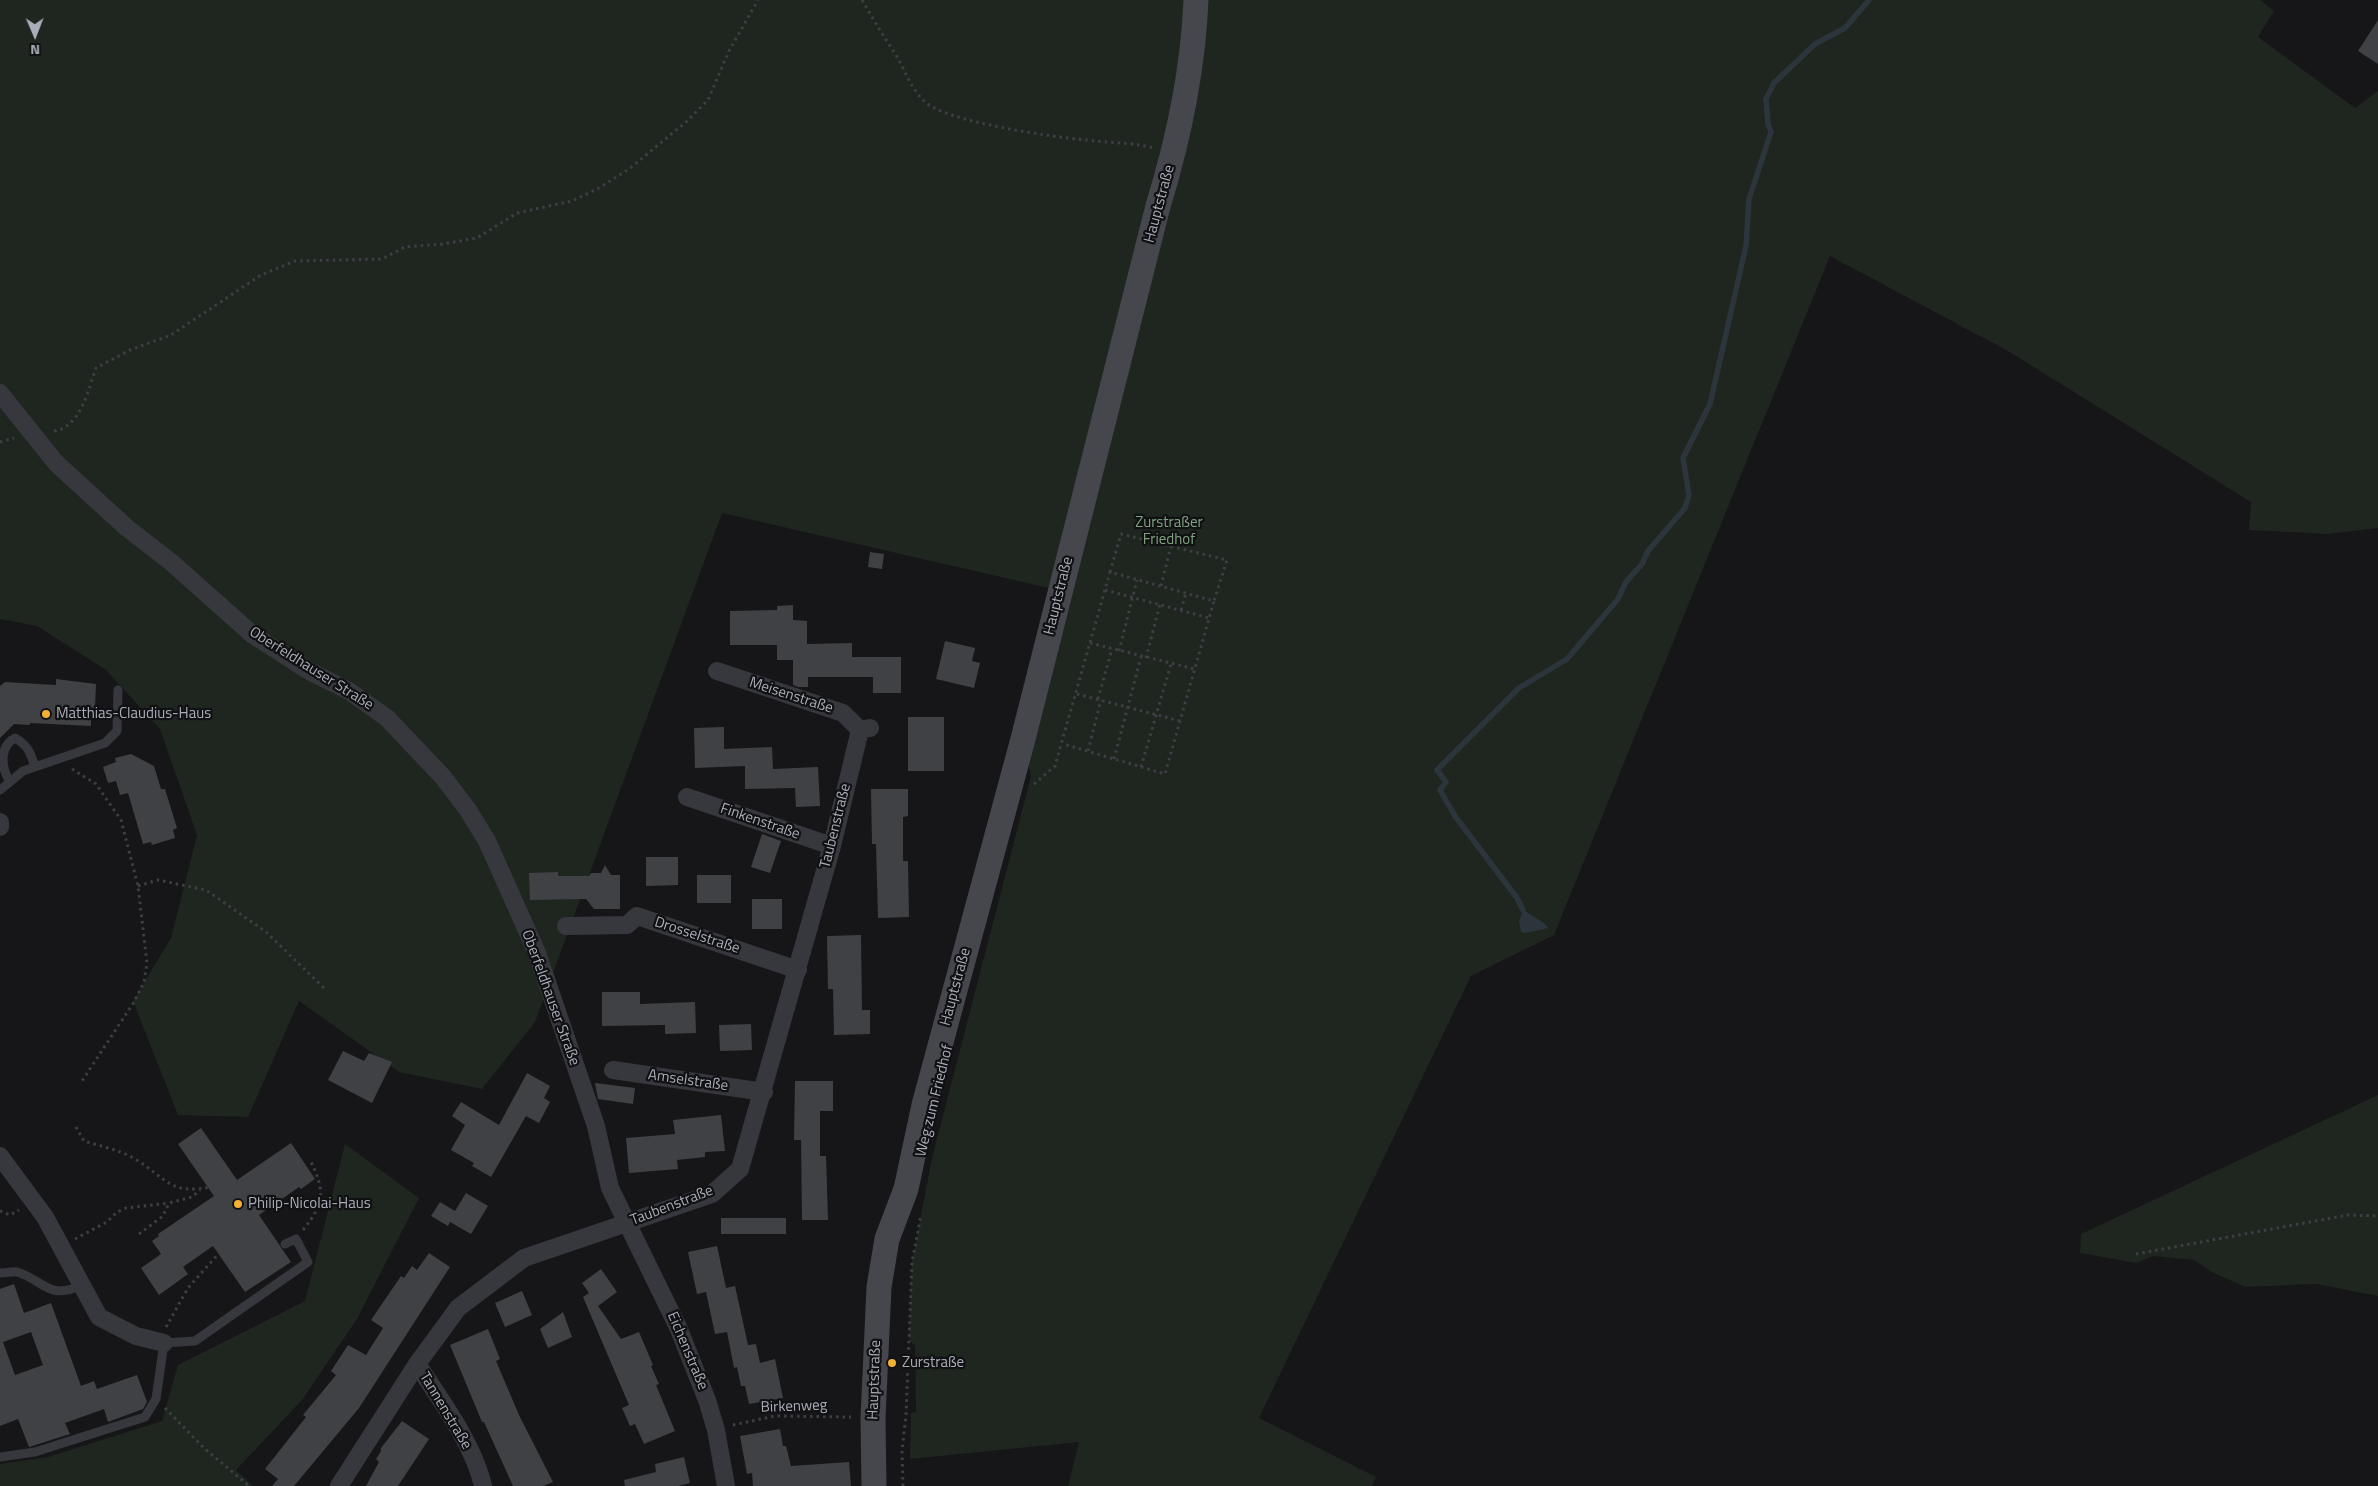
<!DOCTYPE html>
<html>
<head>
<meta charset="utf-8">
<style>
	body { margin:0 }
	#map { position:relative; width:2378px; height:1486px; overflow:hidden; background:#161618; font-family:"Titillium Web",sans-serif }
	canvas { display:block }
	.north { position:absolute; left:10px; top:10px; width:50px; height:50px; -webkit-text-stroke:4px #111113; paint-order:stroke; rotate:179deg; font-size:14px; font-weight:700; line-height:20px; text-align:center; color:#a8adb8 }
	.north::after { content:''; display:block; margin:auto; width:18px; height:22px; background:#a8adb8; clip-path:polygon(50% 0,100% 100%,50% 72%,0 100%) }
</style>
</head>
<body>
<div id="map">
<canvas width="2378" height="1486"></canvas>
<div class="north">N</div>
</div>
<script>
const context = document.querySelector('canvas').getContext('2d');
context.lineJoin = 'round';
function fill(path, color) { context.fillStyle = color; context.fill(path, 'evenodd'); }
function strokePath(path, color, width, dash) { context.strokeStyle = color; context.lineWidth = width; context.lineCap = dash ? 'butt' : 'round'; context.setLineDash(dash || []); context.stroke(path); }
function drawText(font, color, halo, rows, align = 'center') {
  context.font = font + ' "Titillium Web",sans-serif'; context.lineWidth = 4.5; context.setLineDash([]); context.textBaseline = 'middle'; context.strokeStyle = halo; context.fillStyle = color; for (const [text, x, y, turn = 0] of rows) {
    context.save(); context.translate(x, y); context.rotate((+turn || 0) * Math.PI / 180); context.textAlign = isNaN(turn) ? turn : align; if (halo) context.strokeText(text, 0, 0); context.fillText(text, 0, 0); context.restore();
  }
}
const green = new Path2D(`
	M0 0H2260L2274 11 2258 37 2355 108 2378 91V528L2327 534 2249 530 2251 502 2008 351 1830 256 1554 935 1471 976 1259 1418 1376 1477 1372 1486H1068L1079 1442 910 1459 911 1413 916 1412 915 1346 909 1339 912 1262 932 1158 1031 776 1023 739 1049 588 722 513 535 1022 482 1089 399 1072 299 1001 248 1117 178 1115 133 1001 171 938 197 835 160 729 106 670 37 626 0 619Z
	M2378 1095V1296L2316 1284 2245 1287 2214 1273 2194 1260 2153 1256 2136 1263 2080 1253 2081 1234Z
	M345 1144 419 1198 357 1319 302 1400 236 1470 253 1486H0V1464L48 1457 162 1421 178 1365 305 1301Z`);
const water = new Path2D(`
	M1523 910 1544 923 1548 928 1526 933 1521 932 1519 921Z`);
const stream = new Path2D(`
	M1523 910 1517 898 1455 816 1440 790 1446 782 1437 770 1519 688 1567 659 1618 599 1626 582 1642 564 1648 551 1685 508 1689 495 1683 458 1710 404 1746 246 1749 199 1771 132 1768 124 1766 99 1774 83 1815 44 1845 28 1869 0`);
const building = new Path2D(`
	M2378 20V64L2358 51Z
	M870 552 884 554 882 569 868 567Z
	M793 605V620L807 621V644L852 643V657H901V693H873V677H808V687H798L793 685V660H777V645H730V611L777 610V606Z
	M945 641 975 648 972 661 980 663 974 688 936 679Z
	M56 679 96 684 95 708H91V726L30 723V725L14 724 0 738V686L5 682 56 685Z
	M908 717H944V771H908Z
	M724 727V749L772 747 773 769 818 767 820 806 796 807 795 788 745 789V766L695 768 694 728Z
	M131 754 154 766 161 789H165L177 828 173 830 175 838 152 845 151 842 143 844 128 793 120 795 116 781 108 783 103 767 116 762 115 758Z
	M871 789H908V816L903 817V861H908L909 917 878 918 876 844H872Z
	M762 834 781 841 770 873 751 867Z
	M646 857H678V885L646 886Z
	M605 865 611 875H620V909H594L586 899 530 900 529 873 558 872V876H589L591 873H601Z
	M697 875H731V903H697Z
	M752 899H782V929H752Z
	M861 935 862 1010H870V1034L834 1035 833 989H828L827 936Z
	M602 992H640V1004L695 1002 696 1033 665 1034V1025L602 1026Z
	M751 1024 752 1050 720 1051 719 1025Z
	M343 1051 364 1061 369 1053 392 1062 372 1103 328 1080Z
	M527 1073 550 1086 544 1098 550 1102 539 1123 526 1116 491 1177 472 1166 474 1163 451 1150 465 1125 452 1116 461 1102 499 1125Z
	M795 1081H833V1111H820V1156H826L828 1220H802L801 1140H794Z
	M595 1083 635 1088 633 1104 598 1099Z
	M721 1115 725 1151 705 1152V1157L677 1160 678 1169 629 1173 626 1138 675 1134 673 1120Z
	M201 1128 237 1180 291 1143 315 1179 301 1189 299 1187 259 1215 291 1262 245 1292 213 1246 183 1267 188 1274 159 1295 141 1268 161 1254 152 1241 159 1236 158 1234 214 1196 178 1144Z
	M466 1193 488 1206 471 1234 450 1222 448 1226 431 1216 440 1202 455 1211Z
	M721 1218H786V1234H721Z
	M717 1246 726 1288 735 1286 748 1345 756 1344 760 1363 775 1359 783 1398 749 1404 745 1386H741L737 1367 734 1368 727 1332 715 1334 706 1292 697 1294 688 1252Z
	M429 1253 450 1267 359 1408 294 1486H272L278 1479 265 1469 306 1417 303 1415 336 1375 331 1371 348 1345 366 1355 383 1328 371 1320 401 1276 404 1278 412 1266 417 1270Z
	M601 1269 617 1292 598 1306 621 1339 639 1332 653 1365 651 1366 659 1384 656 1385 675 1431 644 1444 635 1424 630 1426 622 1408 629 1405 583 1297 589 1293 582 1283Z
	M14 1284 24 1313 51 1303 81 1386 94 1381 97 1389 137 1375 147 1402 143 1409 108 1422 104 1409 65 1423 70 1434 29 1447 18 1419 0 1426V1289ZM31 1332 43 1365 15 1375 3 1342Z
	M522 1291 532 1315 505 1327 495 1303Z
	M563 1312 572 1337 548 1348 540 1329Z
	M488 1329 500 1359 496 1361 519 1415 553 1482 543 1486H513L484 1422H482L450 1345Z
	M402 1421 429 1439 398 1486H366L379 1462 376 1459 381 1451V1448Z
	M780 1429 783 1446H786L791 1466 849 1462 851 1486H753L752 1473 747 1474 740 1436Z
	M684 1457 690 1483 678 1486H625L624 1480 656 1472 655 1464Z`);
const path = new Path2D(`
	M862 0C873 19 884 37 896 55 905 70 911 89 924 101 945 122 1053 137 1086 140 1109 143 1131 142 1154 148
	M54 431C81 427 88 390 96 368L130 350 171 335 261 275 295 261 382 259 405 247 443 244 477 238 517 213 572 201 599 188 629 169 686 122 708 100 729 51 758 0
	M0 442 14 438
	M1110 572 1121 534 1227 560 1214 601
	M1161 586 1171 546
	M1105 590 1209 618
	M1181 610 1186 593
	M1090 643 1195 669
	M1119 651 1137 580
	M1146 658 1160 604
	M1077 694 1180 721
	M1098 699 1112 649
	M1088 751 1101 700
	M1114 759 1141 657
	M1141 767 1171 664
	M72 769 96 784 121 820 138 886 147 963 144 982 134 1002 80 1084
	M1034 784 1055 766 1110 572 1214 601 1165 774 1063 744
	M138 886 158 880 206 890 266 932 325 989
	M76 1127 84 1141C100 1146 120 1150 135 1159 168 1179 169 1195 211 1187
	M0 1211 10 1215 19 1210
	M303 1230C325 1203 325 1190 310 1160
	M139 1234 163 1216 169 1203 192 1197 200 1190
	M75 1239 107 1222 117 1212 126 1208 169 1203
	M2136 1254 2348 1215 2378 1216
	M166 1327 188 1288 236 1234
	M165 1408 204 1448 249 1486
	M733 1425 775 1416 851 1417
	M903 1486 902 1450 906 1416 912 1262 921 1215`);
const lane = new Path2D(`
	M10 782C0 766 0 746 15 738 28 745 31 754 35 767
	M0 790 23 771 105 743 117 731 118 690
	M1 1273C6 1273 12 1271 17 1272 44 1280 48 1301 82 1285
	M0 1457 35 1452 145 1417 156 1399 164 1343 195 1341 308 1262 296 1239 285 1244`);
const street = new Path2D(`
	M0 393 56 463 127 528 171 562 253 635 309 671 349 691 387 718 443 777 468 810 487 841 537 953 596 1126 610 1188 678 1327 707 1400 716 1430 726 1486
	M717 671 843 713 860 730
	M687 797 832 846
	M0 822V827
	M566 926 627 925 637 916 798 970
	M613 1070 764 1092
	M0 1156 45 1217 99 1317 136 1336 164 1343
	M417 1364C440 1399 474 1445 483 1486
	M339 1486 417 1364 458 1308 524 1258 712 1194 740 1169 832 846 860 730 870 728`);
const secondary = new Path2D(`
	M874 1486 873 1418 879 1287 887 1239 906 1189 924 1105 1023 739 1158 206C1179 138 1193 71 1196 0`);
const markers = [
	[46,714,5,"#f2b134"],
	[238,1204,5,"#f2b134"],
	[892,1363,5,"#f2b134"]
];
const streetNames = [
	["Hauptstraße",1160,204,-75],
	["Hauptstraße",1059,596,-76],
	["Oberfeldhauser Straße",311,669,32],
	["Meisenstraße",791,696,18],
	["Finkenstraße",760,822,19],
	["Taubenstraße",836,826,-76],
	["Drosselstraße",697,936,18],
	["Hauptstraße",956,987,-75],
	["Oberfeldhauser Straße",550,998,70],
	["Amselstraße",688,1081,8],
	["Weg zum Friedhof",935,1101,-76],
	["Taubenstraße",672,1206,-21],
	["Eichenstraße",687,1351,67],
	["Hauptstraße",875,1380,-88],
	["Birkenweg",794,1407,-2],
	["Tannenstraße",445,1411,59]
];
const parkNames = [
	["Zurstraßer",1169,523],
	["Friedhof",1169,540]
];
const poiNames = [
	["Matthias-Claudius-Haus",56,714],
	["Philip-Nicolai-Haus",248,1204],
	["Zurstraße",902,1363]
];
fill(green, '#1e261f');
fill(water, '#2c353c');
strokePath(stream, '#2c353c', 5.5);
fill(building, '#404145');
strokePath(path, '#3d3f44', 3, [2.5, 4]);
strokePath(lane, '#37383d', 9);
strokePath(street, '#37383d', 18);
strokePath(secondary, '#45474d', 25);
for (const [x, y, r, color] of markers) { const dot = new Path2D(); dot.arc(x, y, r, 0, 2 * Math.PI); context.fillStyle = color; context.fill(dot); strokePath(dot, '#111113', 2); }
drawText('15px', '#a8adb8', '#111113', streetNames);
drawText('15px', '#7fa381', '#111113', parkNames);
drawText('15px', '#a8adb8', '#111113', poiNames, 'left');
</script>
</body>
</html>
